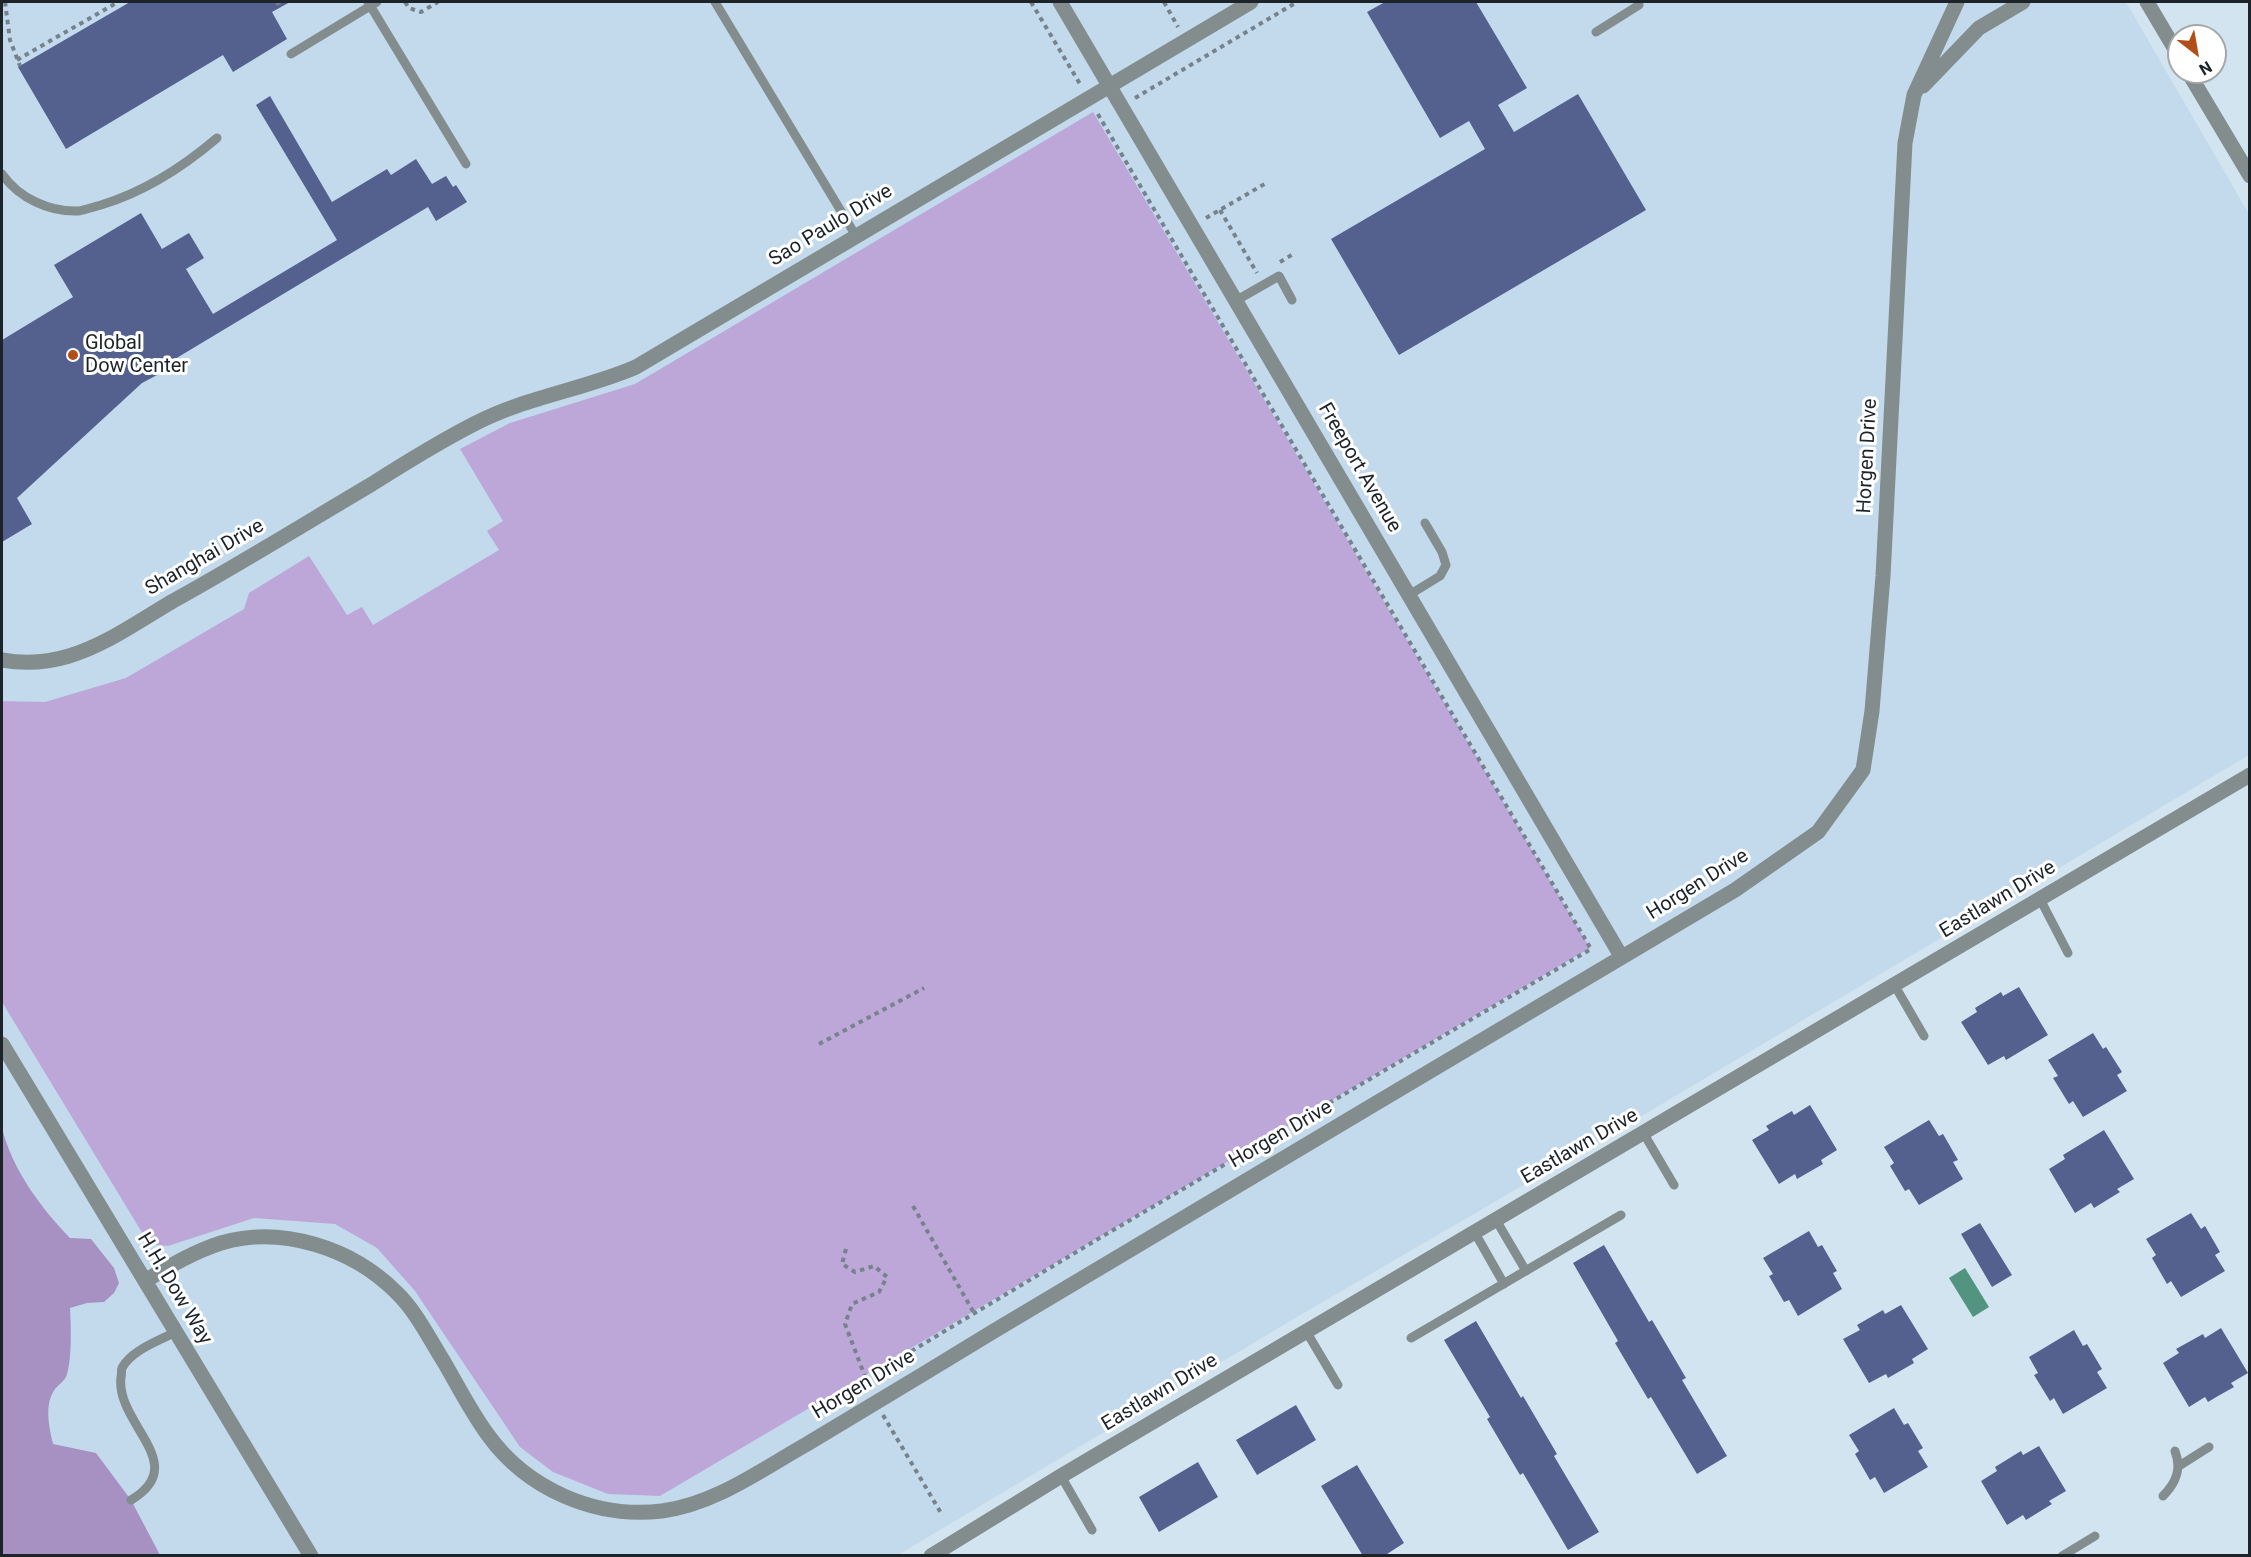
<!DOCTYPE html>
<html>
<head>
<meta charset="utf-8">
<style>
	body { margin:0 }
	#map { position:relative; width:2251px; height:1557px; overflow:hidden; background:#d3e4f1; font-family:Roboto,sans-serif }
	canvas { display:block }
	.frame { position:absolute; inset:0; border:3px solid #1d2429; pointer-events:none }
	.north { position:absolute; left:2167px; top:24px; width:60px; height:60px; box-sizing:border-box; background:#fff; border:2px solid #a5a7a9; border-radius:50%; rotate:149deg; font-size:16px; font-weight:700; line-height:24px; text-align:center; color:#1d2429 }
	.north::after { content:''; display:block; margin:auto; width:21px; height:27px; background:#b24e18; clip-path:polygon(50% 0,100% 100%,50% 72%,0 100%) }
</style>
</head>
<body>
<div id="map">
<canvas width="2251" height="1557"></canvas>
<div class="frame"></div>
<div class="north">N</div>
</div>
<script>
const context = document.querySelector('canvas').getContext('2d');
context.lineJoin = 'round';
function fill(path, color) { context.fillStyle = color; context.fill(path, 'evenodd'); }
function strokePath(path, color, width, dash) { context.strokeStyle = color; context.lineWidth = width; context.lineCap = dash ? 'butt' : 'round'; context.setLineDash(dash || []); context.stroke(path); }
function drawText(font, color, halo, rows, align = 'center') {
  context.font = font + ' Roboto,sans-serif'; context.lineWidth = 6; context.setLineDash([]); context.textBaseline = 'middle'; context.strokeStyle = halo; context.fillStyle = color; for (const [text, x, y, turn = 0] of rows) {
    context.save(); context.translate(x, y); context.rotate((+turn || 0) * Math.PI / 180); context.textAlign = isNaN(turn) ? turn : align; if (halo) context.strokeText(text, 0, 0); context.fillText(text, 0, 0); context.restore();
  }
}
const built = new Path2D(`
	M2 2H2126L2249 214V755L1635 1120 1297 1317 898 1555 2 1556Z`);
const green = new Path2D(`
	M1093 112 1590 948 660 1496 608 1494 553 1472 520 1447 415 1291 377 1248 335 1224 254 1218 168 1246 149 1244 2 1002V701L45 702 126 678 244 609 249 593 309 556 347 615 362 607 373 625 499 550 487 531 503 521 460 449 510 423 635 384Z`);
const forest = new Path2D(`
	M2 1128C12 1169 41 1208 70 1238L91 1239 114 1268 119 1283 114 1293 104 1302 87 1303 70 1308C71 1325 72 1359 67 1374 66 1380 59 1384 55 1389 44 1404 49 1427 53 1444L96 1453 131 1500 160 1555H2Z`);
const water = new Path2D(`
	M1965 1268 1989 1307 1973 1317 1949 1278Z`);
const building = new Path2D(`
	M130 2H290L272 12 287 39 233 72 223 55 66 149 18 67Z
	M1385 2H1476L1527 88 1498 105 1514 132 1578 94 1646 210 1399 355 1331 239 1485 149 1469 121 1440 138 1367 12Z
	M270 96 332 202 387 169 391 175 416 159 432 184 446 176 453 187 456 185 467 202 436 221 428 207 175 359 178 364 142 383 17 498 32 524 2 542V340L73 297 54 265 141 213 162 249 189 233 204 258 186 269 213 314 337 240 256 105Z
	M2019 987 2048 1035 2006 1060 2004 1056 1988 1065 1961 1022 1977 1012 1975 1008 2001 992 2003 996Z
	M2093 1033 2103 1049 2106 1047 2122 1072 2117 1075 2127 1091 2083 1117 2073 1101 2069 1104 2053 1078 2058 1076 2048 1060Z
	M1810 1105 1837 1150 1821 1160 1823 1164 1797 1179 1795 1174 1779 1184 1752 1140 1769 1130 1766 1126 1792 1111 1794 1115Z
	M1929 1120 1939 1136 1943 1134 1958 1160 1953 1162 1963 1179 1919 1205 1909 1189 1905 1191 1890 1166 1894 1163 1884 1147Z
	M2104 1130 2134 1179 2117 1189 2120 1192 2094 1208 2091 1203 2075 1213 2049 1169 2065 1159 2063 1155Z
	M2191 1213 2201 1229 2205 1226 2220 1252 2215 1255 2225 1271 2181 1297 2171 1281 2167 1284 2152 1258 2156 1255 2146 1239Z
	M1980 1223 2012 1275 1992 1287 1961 1234Z
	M1809 1231 1818 1247 1822 1245 1837 1271 1833 1273 1842 1289 1798 1316 1789 1300 1784 1302 1769 1276 1773 1274 1763 1258Z
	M1604 1245 1649 1322 1652 1320 1686 1378 1682 1380 1727 1456 1697 1474 1651 1397 1648 1399 1615 1343 1618 1341 1573 1263Z
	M1901 1305 1928 1349 1912 1359 1914 1363 1888 1378 1886 1374 1869 1383 1843 1339 1860 1330 1857 1325 1883 1310 1885 1314Z
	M1476 1321 1521 1398 1523 1396 1557 1454 1554 1456 1599 1532 1568 1550 1523 1473 1520 1475 1487 1419 1490 1417 1444 1340Z
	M2221 1328 2248 1373 2231 1383 2234 1387 2218 1396 2208 1402 2205 1397 2189 1407 2163 1363 2179 1353 2176 1349 2203 1334 2205 1338Z
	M2074 1330 2083 1346 2087 1344 2102 1369 2097 1372 2107 1388 2063 1414 2054 1398 2050 1401 2034 1375 2038 1373 2029 1357Z
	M1296 1405 1316 1440 1257 1475 1236 1440Z
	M1894 1408 1904 1425 1908 1423 1923 1448 1918 1451 1928 1467 1884 1493 1875 1477 1870 1480 1855 1454 1859 1451 1849 1435Z
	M2039 1446 2066 1491 2049 1501 2052 1504 2026 1520 2023 1515 2007 1525 1981 1481 1997 1471 1995 1467 2021 1451 2023 1455Z
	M1198 1462 1218 1497 1159 1532 1139 1497Z
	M1357 1465 1404 1543 1384 1556H1363L1321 1486Z`);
const path = new Path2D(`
	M5 2 10 40 20 66
	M405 2 409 8 421 12 438 2
	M1031 2 1080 84
	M1164 2 1178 27
	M276 4 281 2
	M17 60 118 2
	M1135 98 1297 2
	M1220 210 1257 273
	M1206 218 1268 182
	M1280 262 1295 253
	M819 1044 924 988
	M913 1206 974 1313
	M846 1249 842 1264 855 1272 874 1266 887 1277 879 1292 852 1304 845 1324 869 1387
	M865 1379 1098 1239 1591 949 1096 111
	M883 1415 941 1513`);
const service = new Path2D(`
	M368 2 466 164
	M715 2 856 236
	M1596 32 1639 5
	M291 54 377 2
	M2 174C19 198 49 212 78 211 85 210 93 207 101 205 144 192 183 167 217 138
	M1237 300 1279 276 1292 300
	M1409 595 1440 576 1446 565 1442 552 1425 523
	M2040 899 2068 953
	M1895 986 1924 1036
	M1644 1134 1674 1185
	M1496 1220 1526 1271
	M1475 1233 1504 1284
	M1306 1331 1338 1385
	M1411 1338 1621 1215
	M2179 1466 2209 1447
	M1061 1476 1092 1530
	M2163 1496C2176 1483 2182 1469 2175 1451
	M131 1500C192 1464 115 1424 121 1377 122 1374 121 1370 122 1368 131 1350 159 1341 175 1332
	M2062 1556 2095 1536`);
const minor = new Path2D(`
	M1060 2 1621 956
	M1923 86 1979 28 2023 2
	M2 660C24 664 46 663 69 656 106 645 139 621 173 601 240 564 306 523 372 484 405 463 439 442 474 424 525 397 583 390 636 367L1251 2
	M2 1044 311 1556
	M145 1281C170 1266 193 1252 221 1243 281 1225 352 1248 396 1292 416 1311 429 1338 444 1362 458 1386 471 1412 488 1435 527 1489 595 1519 662 1511 715 1504 761 1470 807 1444 869 1407 932 1369 994 1331 1118 1256 1243 1182 1368 1108 1491 1036 1612 962 1735 890L1818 832 1863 770 1872 711 1883 576 1905 143 1914 95 1957 2`);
const tertiary = new Path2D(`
	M2147 2 2179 56
	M2188 72 2250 176
	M931 1556 1061 1476 2250 775`);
const markers = [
	[73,355,6,"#b24e18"]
];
const streetNames = [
	["Sao Paulo Drive",831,226,-31],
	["Horgen Drive",1868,456,-87],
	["Freeport Avenue",1359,468,60],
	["Shanghai Drive",205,558,-30],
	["Horgen Drive",1698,885,-32],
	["Eastlawn Drive",1998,900,-31],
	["Horgen Drive",1281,1135,-30],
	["Eastlawn Drive",1580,1147,-30],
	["H.H. Dow Way",174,1289,59],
	["Horgen Drive",864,1385,-31],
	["Eastlawn Drive",1160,1393,-31]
];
const poiNames = [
	["Global",85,344],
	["Dow Center",85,367]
];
fill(built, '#c2daec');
fill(green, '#bda7d8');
fill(forest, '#a791c2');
fill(water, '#529480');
fill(building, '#54618f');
strokePath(path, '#77838c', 4, [4.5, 4.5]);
strokePath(service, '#838d8e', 9);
strokePath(minor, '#838d8e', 15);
strokePath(tertiary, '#838d8e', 15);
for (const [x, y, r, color] of markers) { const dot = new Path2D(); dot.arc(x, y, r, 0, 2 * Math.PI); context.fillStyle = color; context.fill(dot); strokePath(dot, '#fff', 2); }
drawText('20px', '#1d2429', '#fff', streetNames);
drawText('20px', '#1d2429', '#fff', poiNames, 'left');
</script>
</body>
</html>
